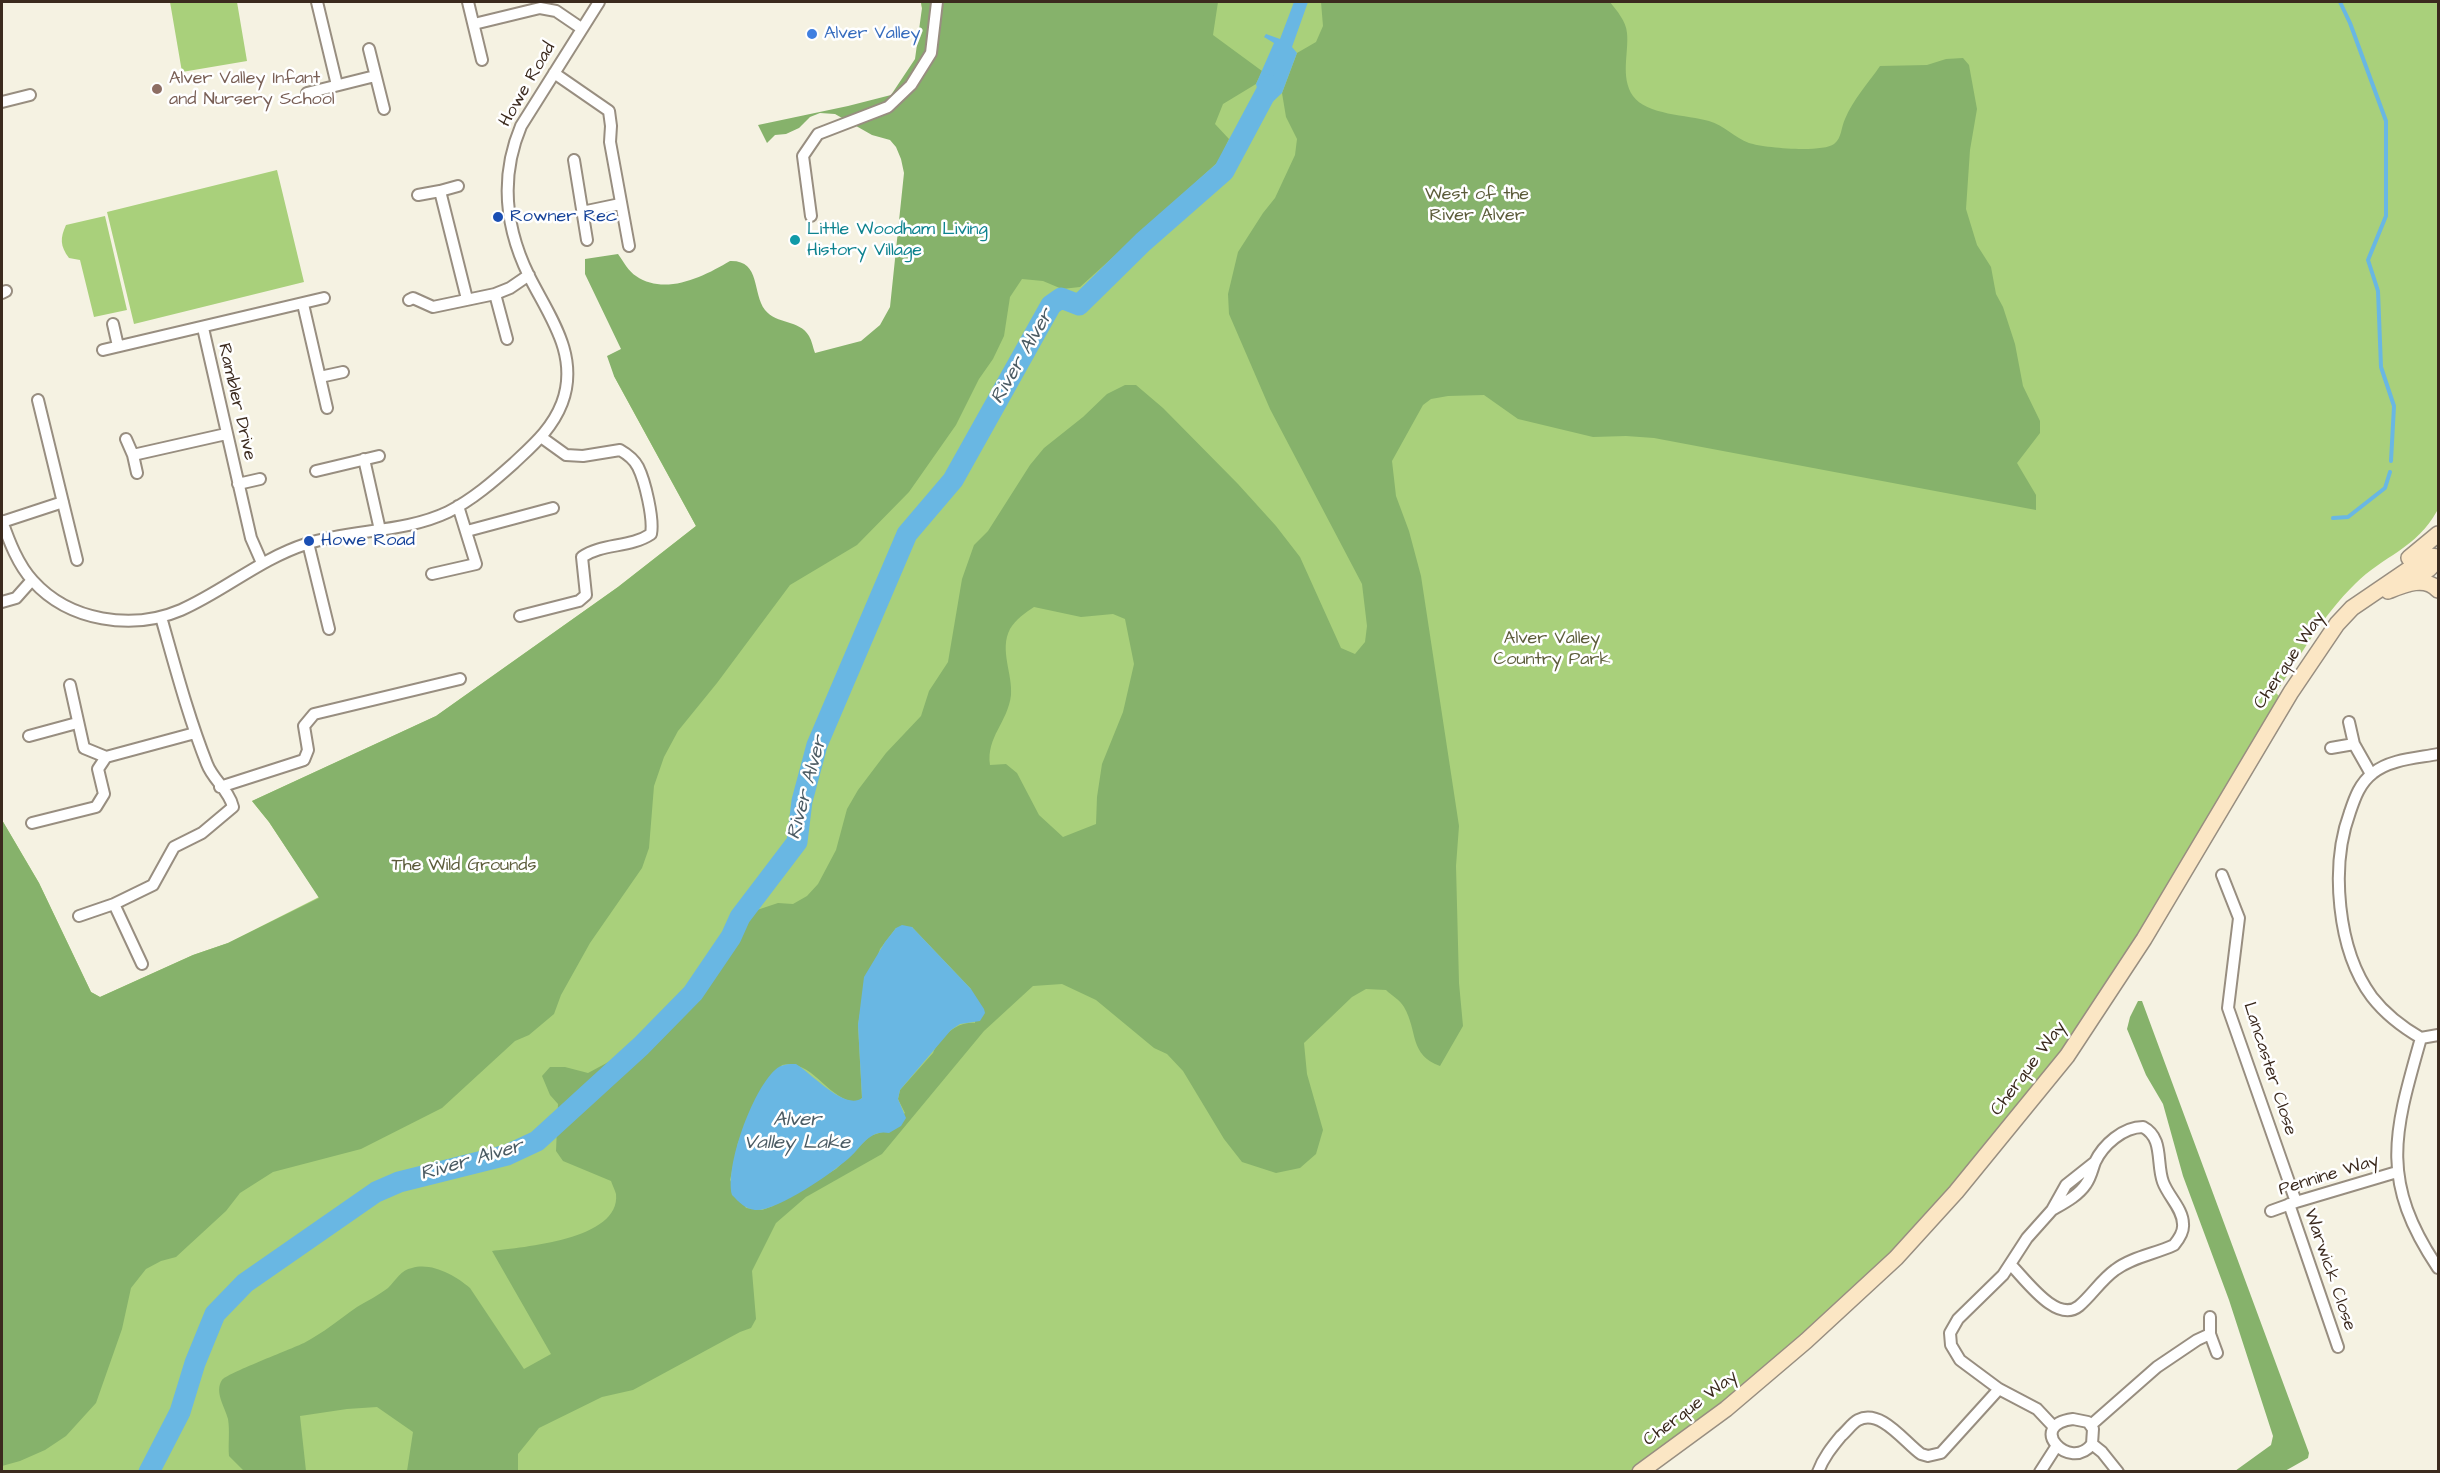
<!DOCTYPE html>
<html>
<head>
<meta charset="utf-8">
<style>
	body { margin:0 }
	#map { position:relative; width:2440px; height:1473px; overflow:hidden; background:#f5f2e2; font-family:"Architects Daughter",sans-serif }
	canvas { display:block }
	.frame { position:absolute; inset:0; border:3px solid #3b2a1e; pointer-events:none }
</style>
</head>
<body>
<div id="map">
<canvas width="2440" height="1473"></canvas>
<div class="frame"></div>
</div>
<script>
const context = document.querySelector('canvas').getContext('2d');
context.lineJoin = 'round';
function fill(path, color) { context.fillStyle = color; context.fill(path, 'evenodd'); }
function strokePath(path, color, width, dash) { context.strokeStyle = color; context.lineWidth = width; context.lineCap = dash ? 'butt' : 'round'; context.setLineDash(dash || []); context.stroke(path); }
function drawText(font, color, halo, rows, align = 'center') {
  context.font = font + ' "Architects Daughter",sans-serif'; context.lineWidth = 5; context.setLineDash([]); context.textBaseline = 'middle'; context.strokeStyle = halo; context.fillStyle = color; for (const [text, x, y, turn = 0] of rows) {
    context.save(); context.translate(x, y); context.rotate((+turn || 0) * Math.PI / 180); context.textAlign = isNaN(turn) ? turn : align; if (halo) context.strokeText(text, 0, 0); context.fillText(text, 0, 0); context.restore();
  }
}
const green = new Path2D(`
	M170 2H237L247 61 182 72Z
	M921 2H2438L2437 511C2417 548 2383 556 2355 584 2323 615 2300 656 2276 693L2280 697 2144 939 1956 1192 1806 1341 1640 1471H2V820L39 883 91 992 100 997 193 955 228 943 319 897 269 822 252 801 436 716 618 587 696 526 614 376 972 360Z
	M277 170 304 282 134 324 107 212Z
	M105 216 127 310 94 317 80 260 69 258C60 246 60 238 66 225Z`);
const forest = new Path2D(`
	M921 2H1218L1213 35 1262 71 1256 84 1223 104 1215 124 1229 139 1218 162 1080 287 1062 289 1043 281 1022 279 1010 297 1004 336 993 359 979 379 956 425 909 492 857 545 790 585 717 683 678 731 664 757 654 786 649 848 642 868 590 943 561 995 554 1014 529 1035 515 1041 442 1108 361 1149 273 1172 240 1193 226 1211 176 1257 161 1261 146 1269 131 1288 122 1329 96 1403 66 1436 45 1450 20 1461 2 1466V820L39 883 91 992 100 997 193 955 228 943 319 898 269 822 252 801 436 716 618 587 696 526 614 376 607 356 621 349 585 274V259L618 254C623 261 629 272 636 276 665 296 703 277 730 261 761 260 752 293 765 310 777 325 799 319 809 336 812 341 813 348 815 353L861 341 880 325 890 307 904 173 901 159 896 147 890 140 872 135 835 114 820 113 810 117 799 128 786 134 775 135 767 143 758 125 848 106 891 95 915 59 922 8Z
	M1321 2H1610C1617 11 1626 21 1627 33 1629 53 1620 77 1633 96 1646 115 1688 115 1709 121 1724 125 1735 138 1749 143 1764 148 1822 153 1834 144 1842 138 1841 127 1845 119 1852 101 1869 82 1880 66L1927 65 1946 59 1963 58 1969 65 1977 109 1970 150 1966 209 1977 245 1991 267 1996 294 2003 307 2015 344 2023 386 2040 421V433L2017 463 2036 495V510L1654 438 1626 436 1593 437 1518 419 1484 395 1448 396 1431 399 1423 405 1392 461 1396 496 1409 531 1421 576 1459 826 1456 866 1459 983 1463 1026 1440 1066C1409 1055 1418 1031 1404 1007 1400 1000 1391 995 1386 990L1366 989 1352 997 1304 1043 1307 1074 1323 1130 1316 1154 1300 1168 1276 1173 1242 1162 1224 1139 1183 1071 1167 1054 1154 1048 1096 1000 1062 984 1033 986 984 1031 882 1154 806 1197 776 1223 752 1271 756 1319 751 1328 740 1332 633 1390 602 1397 539 1428 518 1454V1471H407L413 1432 377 1407 347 1409 300 1416 306 1471H244L229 1456C228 1444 230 1431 228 1419 225 1407 214 1392 222 1380 226 1374 291 1349 304 1343 323 1333 340 1319 357 1307 367 1301 379 1295 388 1288 396 1280 401 1270 412 1268 432 1262 456 1276 470 1288L524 1369 551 1354 492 1251C522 1247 621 1240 616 1194 615 1190 612 1184 611 1181L563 1161 556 1151 558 1104 550 1095 542 1076 550 1067H565L588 1073 668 1030 690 1006 757 910 778 903 793 904 807 896 818 884 836 850 847 809 858 790 886 753 921 716 929 691 948 662 962 579 974 545 988 531 1030 465 1044 448 1083 417 1107 394 1125 385H1136L1163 408 1238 484 1276 526 1300 557 1341 648 1355 654 1365 642 1367 626 1362 584 1270 409 1229 314 1228 294 1238 252 1263 213 1275 198 1295 155 1297 139 1286 117 1282 93 1297 53 1316 42 1323 26ZM1034 607 1081 617 1113 614 1125 619 1134 664 1123 712 1102 764 1097 797 1096 824 1063 837 1039 815 1017 773 1006 764 990 765C986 737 1008 722 1011 695 1013 674 999 650 1010 629 1016 619 1025 613 1034 607ZM912 927 971 989 975 1023C957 1021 940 1037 933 1053L900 1090 898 1099 905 1113 882 1132 870 1136 836 1169 773 1206 762 1210 746 1208 730 1180 738 1143 750 1112 782 1065C813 1058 827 1101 858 1102L862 1098 858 1025 862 1002 880 949 896 928Z
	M2138 1001H2142L2309 1453 2308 1458 2285 1471H2235L2271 1445 2273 1436 2229 1300 2183 1176 2163 1104 2146 1075 2127 1029 2130 1017Z`);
const water = new Path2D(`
	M1294 2H1308L1292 47 1297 53 1282 93 1264 110 1253 108 1258 92 1256 84 1274 43 1264 37 1266 34 1280 39Z
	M902 925 912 927 971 989 984 1009 985 1013 980 1021 960 1024 951 1030 900 1090 898 1099 906 1118 901 1126 889 1133C869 1129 861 1148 848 1159 832 1173 776 1212 755 1210 745 1209 739 1202 732 1195 725 1166 752 1091 775 1070 781 1064 789 1064 796 1064 811 1073 845 1111 862 1098L858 1025 864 977 885 942 896 928Z`);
const stream = new Path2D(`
	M2340 2 2350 23 2386 121V216L2368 260 2378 291 2381 367 2394 406 2391 461
	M2333 518 2348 517 2385 488 2390 472`);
const river = new Path2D(`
	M149 1472 180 1412 195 1363 215 1314 245 1283 376 1192 399 1182 507 1155 537 1141 641 1046 693 993 731 937 740 917 797 842 802 801 817 745 907 534 953 480 1051 305 1061 298 1079 305 1143 242 1224 171 1270 85`);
const street = new Path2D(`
	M317 2 337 85
	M468 2 482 60
	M474 24 540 8 556 11 581 28
	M369 49 384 109
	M554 73 609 111 611 126 610 142 629 246
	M307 93 375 76
	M2 102 30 95
	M574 160 587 240
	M440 191 458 186
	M418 195 440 191 467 299
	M582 212 620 204
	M811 216 803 156 818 134 888 107 911 85 931 53 937 2
	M2 293 6 291
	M495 294 507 339
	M409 300 413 298 433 307 495 294 510 288 529 275
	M303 304 327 408
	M113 324 118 346
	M203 328 251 538 262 563
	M103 350 324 298
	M320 377 343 372
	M38 400 77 560
	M126 439 133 455 137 473
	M133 455 226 434
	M364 459 380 530
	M316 471 379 456
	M238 484 260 479
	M2 521C9 541 18 565 33 581 69 621 132 631 181 610 224 591 260 559 306 544 351 529 404 533 448 512 472 500 494 481 514 463 533 445 552 429 562 403 580 355 549 316 529 276 505 227 500 176 521 126L599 2
	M2 522 63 502
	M467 531 553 508
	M308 543 329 629
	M432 574 476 564 458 506
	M2 602 16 598 32 580
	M520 616 579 601 586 595 582 557C602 543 630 548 651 534 654 519 645 481 638 467 634 459 627 454 620 450L583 456 566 455 541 437
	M70 685 84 748 106 757
	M2349 722 2354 744 2371 774
	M29 736 77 723
	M2331 748 2354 744
	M220 787 304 760 308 750 304 726 314 714 460 679
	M32 823 96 807 104 794 98 769 106 757 195 733
	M2222 875 2239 918 2228 1008 2296 1202
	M114 904 142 964
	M79 916 114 904 153 885 174 847 202 833 233 807C229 790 213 780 207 764 188 716 175 666 161 617
	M2438 1035 2421 1038C2394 1133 2379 1180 2438 1268
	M2421 1038C2402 1027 2386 1015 2372 997 2337 950 2330 866 2350 812 2355 797 2360 783 2373 773 2390 759 2418 758 2438 754
	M2289 1204 2338 1347
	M2271 1211 2296 1202 2397 1172
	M2011 1265C2026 1280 2057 1324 2079 1306 2092 1295 2101 1280 2115 1270 2132 1257 2155 1254 2174 1245 2179 1239 2184 1232 2183 1224 2183 1209 2168 1196 2163 1182 2156 1163 2164 1138 2143 1127 2123 1127 2103 1145 2095 1162 2092 1170 2091 1177 2086 1184 2078 1196 2064 1203 2052 1210
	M2210 1317V1334L2217 1353
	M2073 1419 2088 1422 2093 1429 2092 1444C2070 1473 2025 1425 2073 1419Z
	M2091 1425 2157 1367 2197 1340 2210 1334
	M2053 1426 2037 1409 1999 1389 1960 1360 1951 1345 1950 1333 1958 1319 2003 1275 2027 1238 2052 1210 2066 1185 2095 1162
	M2092 1444 2102 1452 2118 1472
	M1818 1472C1823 1458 1832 1447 1841 1436 1847 1431 1852 1423 1858 1420 1881 1408 1905 1443 1921 1454L1928 1456 1941 1453 1999 1389
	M2040 1472 2056 1447`);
const secondary = new Path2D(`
	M2409 558 2438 534
	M2408 584 2429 569 2438 560
	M2388 591C2403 585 2425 575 2438 590
	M1640 1472 1726 1409 1806 1341 1896 1258 1956 1192 2067 1056 2144 939 2291 692 2337 624 2352 608 2421 561 2429 556 2438 557`);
const markers = [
	[812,34,6,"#3f7fe0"],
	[157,89,6,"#8d6e63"],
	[498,217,6,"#1a4fb4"],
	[795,240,6,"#0f9aa8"],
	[309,541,6,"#1a4fb4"]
];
const shopNames = [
	["Alver Valley",824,34]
];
const educationNames = [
	["Alver Valley Infant",169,79],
	["and Nursery School",169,100]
];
const streetNames = [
	["Howe Road",528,85,-60],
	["Rambler Drive",236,402,77],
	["Cherque Way",2290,661,-56],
	["Cherque Way",2029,1069,-53],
	["Lancaster Close",2269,1069,72],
	["Pennine Way",2329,1176,-17],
	["Warwick Close",2329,1270,71],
	["Cherque Way",1691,1409,-37]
];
const parkNames = [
	["West of the",1477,195],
	["River Alver",1477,216],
	["Alver Valley",1552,639],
	["Country Park",1552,660],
	["The Wild Grounds",464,866]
];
const transitNames = [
	["Rowner Rec",510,217],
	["Howe Road",321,541]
];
const cultureNames = [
	["Little Woodham Living",807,230],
	["History Village",807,251]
];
const waterNames = [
	["River Alver",1023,357,-60],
	["River Alver",808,788,-75],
	["Alver",797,1121],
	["Valley Lake",797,1144],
	["River Alver",472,1161,-16]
];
fill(green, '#a9d07b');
fill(forest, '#86b26b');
fill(water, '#69b7e3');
strokePath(stream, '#69b7e3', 4);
strokePath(river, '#69b7e3', 21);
strokePath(street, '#988e80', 14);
strokePath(secondary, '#988e80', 18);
strokePath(street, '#fff', 10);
strokePath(secondary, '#fbe6c4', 15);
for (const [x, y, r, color] of markers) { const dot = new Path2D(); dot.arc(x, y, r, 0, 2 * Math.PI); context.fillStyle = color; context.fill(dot); strokePath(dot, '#fff', 2); }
drawText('18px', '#366cbe', '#fff', shopNames, 'left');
drawText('18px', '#785e54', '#fff', educationNames, 'left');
drawText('18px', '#3b2a1e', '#fff', streetNames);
drawText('18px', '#5c5c3a', '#fff', parkNames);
drawText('18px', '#164399', '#fff', transitNames, 'left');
drawText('18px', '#0d838f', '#fff', cultureNames, 'left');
drawText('italic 20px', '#4b5b63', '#fff', waterNames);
</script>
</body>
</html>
